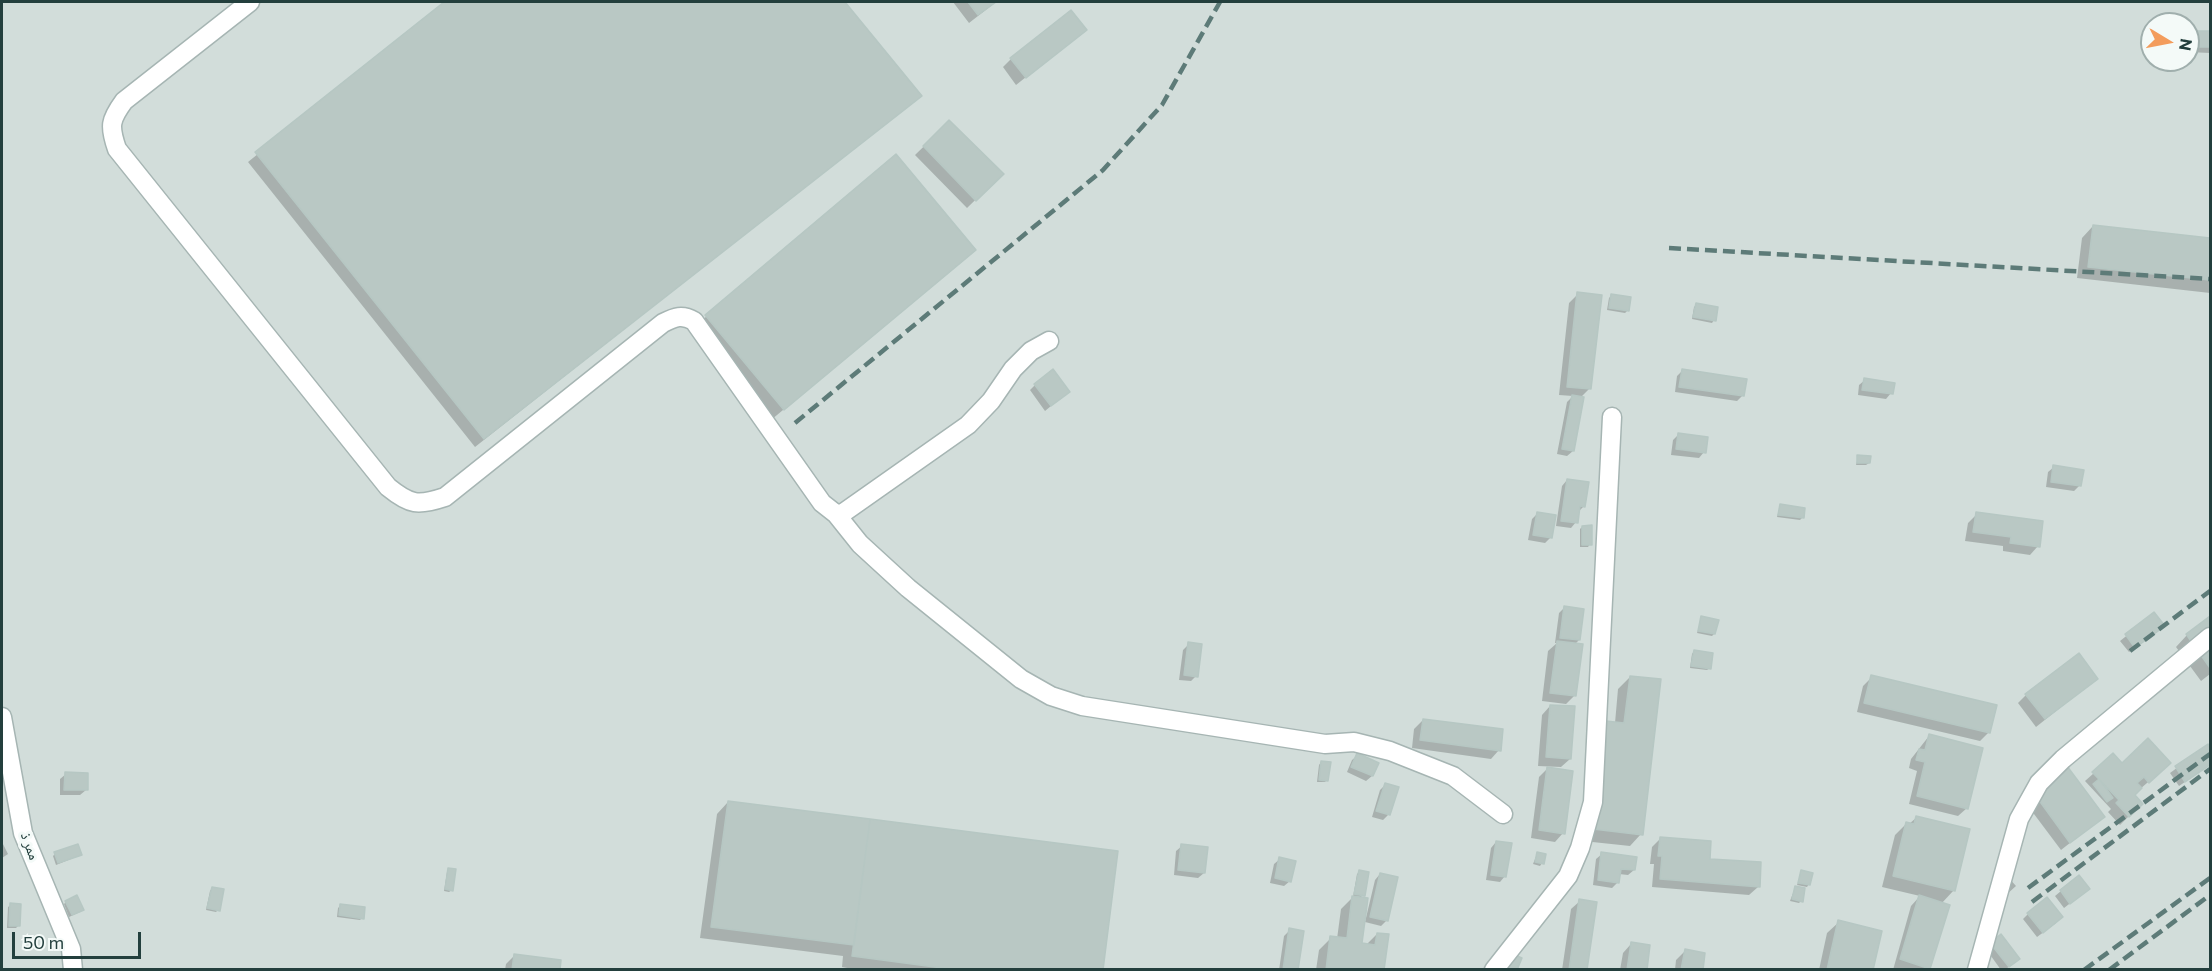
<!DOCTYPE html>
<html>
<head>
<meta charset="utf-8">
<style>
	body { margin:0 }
	#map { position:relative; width:2212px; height:971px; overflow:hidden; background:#e4edeb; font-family:Commissioner,sans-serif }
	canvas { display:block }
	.frame { position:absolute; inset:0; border:3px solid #233f3d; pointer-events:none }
	.north { position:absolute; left:2140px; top:12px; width:60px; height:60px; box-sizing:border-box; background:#f4faf8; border:2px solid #a0afad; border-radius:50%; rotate:100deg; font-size:16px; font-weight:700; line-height:24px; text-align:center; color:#233f3d }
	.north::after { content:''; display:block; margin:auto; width:21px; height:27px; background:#f39c5c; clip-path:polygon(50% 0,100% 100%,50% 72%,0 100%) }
	.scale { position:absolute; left:12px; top:932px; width:129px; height:27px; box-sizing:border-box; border:3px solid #233f3d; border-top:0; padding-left:8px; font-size:18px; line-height:21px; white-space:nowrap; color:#233f3d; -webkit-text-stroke:4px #f4faf8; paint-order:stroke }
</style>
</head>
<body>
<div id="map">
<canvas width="2212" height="971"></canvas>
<div class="frame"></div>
<div class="north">N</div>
<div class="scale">50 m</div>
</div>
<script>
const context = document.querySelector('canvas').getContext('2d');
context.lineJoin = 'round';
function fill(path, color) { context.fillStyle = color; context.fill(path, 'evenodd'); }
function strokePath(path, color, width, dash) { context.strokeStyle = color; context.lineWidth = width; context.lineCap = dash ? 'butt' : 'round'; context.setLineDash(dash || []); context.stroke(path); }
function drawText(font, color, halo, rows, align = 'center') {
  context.font = font + ' Commissioner,"Noto Naskh Arabic",sans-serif'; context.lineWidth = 6; context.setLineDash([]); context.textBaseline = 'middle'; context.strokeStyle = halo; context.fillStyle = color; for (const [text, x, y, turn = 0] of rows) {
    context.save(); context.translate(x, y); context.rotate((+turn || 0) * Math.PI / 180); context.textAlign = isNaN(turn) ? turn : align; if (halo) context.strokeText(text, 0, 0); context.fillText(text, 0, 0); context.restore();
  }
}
const built = new Path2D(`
	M2 2H2210V969H2ZM2152 24H2188V60H2152Z`);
const shadow = new Path2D(`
	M446 2H844L919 96 475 447 248 162Z
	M953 2H996L969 23Z
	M1085 30 1016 85 1003 67 1011 59Z
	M2188 32 2210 33V53L2188 52Z
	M949 122 1002 174 967 208 915 155Z
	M896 156 962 261 771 420 694 327Z
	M2093 226 2210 239V293L2077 278 2082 238Z
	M1578 294 1589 389 1580 398 1573 451 1567 456 1557 454 1567 402 1573 396 1559 395 1569 303Z
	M1611 296 1628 310 1625 313 1607 310 1609 298Z
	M1696 305 1714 320 1712 323 1692 319 1694 307Z
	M1682 371 1743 395 1737 401 1675 392 1677 376Z
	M1865 380 1891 393 1886 399 1858 395 1859 385Z
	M1035 385 1068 392 1045 411 1030 390Z
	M1678 435 1704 452 1699 458 1671 455 1673 440Z
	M1858 457 1869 463 1866 465H1856Z
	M2054 467 2080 485 2074 491 2046 487 2048 472Z
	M1567 480 1584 506 1578 512 1576 522 1571 528 1556 526 1562 486Z
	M1780 506 1802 518 1800 520 1777 517Z
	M1537 514 1551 537 1545 543 1528 540 1532 519Z
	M1977 514 2038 546 2030 555 2003 551V546L1965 541 1968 523Z
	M1582 527 1590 544 1588 547H1580V529Z
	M1564 608 1579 640 1574 645 1575 695 1566 704 1542 701 1548 651 1557 643H1555L1559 613Z
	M2154 614 2157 631 2129 652 2120 641Z
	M1702 618 1714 634 1712 636 1697 633Z
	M2210 618V674L2201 681 2176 647 2187 635Z
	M1189 644 1196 676 1191 681 1179 680 1183 650Z
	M1694 651 1710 668 1707 670 1690 668 1692 654Z
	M1630 677 1641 834 1630 846 1583 841 1615 723 1618 689Z
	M1872 677 1989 732 1980 741 1857 712 1863 686Z
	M2096 679 2036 727 2018 703 2026 695Z
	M1550 706 1570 759 1561 767 1538 766 1542 715Z
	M1423 720 1499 750 1491 759 1412 748 1414 729Z
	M1929 736 1967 808 1958 816 1909 804 1917 771 1909 768 1911 759Z
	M2207 746 2210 751V765L2179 786 2170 773Z
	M1358 755 1377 763 1372 776 1366 781 1347 772 1352 760Z
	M1321 762 1327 780 1325 782H1317L1319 765Z
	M2121 765 2161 771 2133 795 2141 804 2120 825 2108 812 2111 809 2085 781 2094 773Z
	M1547 769 1563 833 1555 842 1531 838 1539 777Z
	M66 774 86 790 80 795H60V779Z
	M1386 784 1397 788 1388 815 1383 820 1372 817 1380 790Z
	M2034 793 2103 817 2061 850 2025 802Z
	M728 802 1101 970H858L842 967 843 956 700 938 717 814Z
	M1916 818 1954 890 1941 904 1929 968 1927 970H1893L1911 906 1920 896 1882 887 1895 835 1906 824H1909Z
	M1660 839 1709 860 1758 887 1749 895 1652 887 1654 864H1650L1652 847Z
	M2 842 8 854 2 858Z
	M1496 842 1505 876 1500 882 1486 880 1491 848Z
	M1182 846 1204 873 1198 878 1174 875 1176 851Z
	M55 854 81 855 56 865 53 856Z
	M1537 854 1542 863 1540 866 1533 864Z
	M1602 854 1634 870 1628 875 1619 874 1618 882 1612 888 1593 885 1596 859Z
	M1280 859 1290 881 1284 886 1270 883 1274 864Z
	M449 869 452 890 449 892 444 891 447 872Z
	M1360 871 1363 895 1360 898V944L1366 945 1377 934 1382 970H1316L1319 950 1331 938 1337 939 1341 909 1353 897 1357 874Z
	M1802 872 1809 884 1807 887 1797 885Z
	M1380 874 1387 920 1381 926 1365 922 1375 880Z
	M2007 876 2016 886 2006 895Z
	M212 888 218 910 216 912 206 910 210 891Z
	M1795 888 1801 901 1799 903 1790 901Z
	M2061 891 2082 894 2064 908 2055 896Z
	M1580 901 1586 970H1562L1571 909Z
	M66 902 80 912 69 917 64 904Z
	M11 905 18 926 16 928H7L8 907Z
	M341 905 362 918 360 920 337 917 338 908Z
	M2028 914 2056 923 2037 937 2023 919Z
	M1839 922 1871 970H1819L1827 933Z
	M1290 930 1296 970H1279L1284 936Z
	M1631 944 1646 970H1620L1623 953Z
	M1991 944 2012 964 2005 970H2001L1986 949Z
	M1685 951 1701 970H1675L1676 960Z
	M514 956 559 970H505L506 964Z`);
const building = new Path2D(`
	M444 2H845L922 96 484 439 255 152Z
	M968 2H996L978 15Z
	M1071 10 1087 30 1026 78 1010 58Z
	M2188 31H2210V47H2188Z
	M949 120 1004 174 976 201 923 146Z
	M896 154 976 250 784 410 705 315Z
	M2093 225 2210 238V280L2088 267Z
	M1577 292 1602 295 1591 389 1567 387Z
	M1611 294 1631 297 1629 311 1609 308Z
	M1696 303 1718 307 1716 321 1693 317Z
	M1053 369 1070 392 1051 406 1034 384Z
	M1682 369 1747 379 1744 396 1679 387Z
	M1864 378 1895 383 1893 394 1862 390Z
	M1572 395 1584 397 1574 451 1562 449Z
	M1678 433 1708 437 1706 453 1676 449Z
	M1857 455 1871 456 1870 463H1857Z
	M2053 465 2084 470 2081 486 2051 482Z
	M1567 479 1589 482 1585 507 1580 506 1578 523 1561 521Z
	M1780 504 1805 508 1804 518 1778 515Z
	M1537 512 1556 515 1552 538 1533 535Z
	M1976 512 2043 521 2040 547 2010 543 2011 537 1973 532Z
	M1592 525V545H1582V526Z
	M1564 606 1584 609 1580 640 1560 638Z
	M2154 612 2165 626 2135 648 2125 634Z
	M1701 616 1719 620 1715 634 1698 631Z
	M2210 616V668L2186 634Z
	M1557 641 1583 644 1576 696 1550 693Z
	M1188 642 1202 644 1198 677 1184 675Z
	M1694 650 1713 653 1711 669 1691 666Z
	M2079 653 2098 679 2045 719 2025 694Z
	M1871 675 1997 705 1990 733 1864 703Z
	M1630 676 1661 679 1643 835 1593 829 1606 721 1624 723Z
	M1550 705 1575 706 1571 759 1546 757Z
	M1423 719 1503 729 1501 751 1420 740Z
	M1929 734 1983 748 1968 809 1917 796 1925 762 1916 760 1919 749 1925 750Z
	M2148 738 2171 763 2149 783 2144 777 2137 783 2142 788 2135 795 2143 804 2129 817 2116 803 2119 800 2092 772 2113 753 2122 763Z
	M2208 744 2210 748V765L2185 782 2175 766Z
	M1357 753 1379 763 1373 776 1351 767Z
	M1321 761 1331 762 1328 781 1319 780Z
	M2067 766 2105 817 2070 843 2033 792Z
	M1547 767 1573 771 1565 834 1539 830Z
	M65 772 88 773V790H64Z
	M2099 779 2113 798 2107 802 2093 784Z
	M1385 783 1399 787 1390 815 1376 811Z
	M728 801 870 819 854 945 711 927Z
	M1916 816 1970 829 1955 891 1893 876 1906 822 1914 824Z
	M870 819 1118 851 1103 970H957L852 956Z
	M1660 837 1711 841 1710 859 1761 862 1760 887 1660 879 1662 856H1658Z
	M1496 841 1512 843 1506 877 1491 875Z
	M78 844 82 855 58 863 54 852Z
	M1181 844 1208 847 1205 873 1178 870Z
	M1537 852 1546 854 1544 864 1535 862Z
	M1601 852 1637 857 1635 870 1621 869 1619 883 1598 880Z
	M1279 857 1296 861 1291 882 1275 878Z
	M448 868 456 869 453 891 445 889Z
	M1359 870 1369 872 1365 896 1354 894Z
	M1801 870 1813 873 1810 885 1798 883Z
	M1380 873 1398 877 1388 921 1370 917Z
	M2079 875 2090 889 2070 904 2060 890Z
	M1795 886 1805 888 1803 902 1792 899Z
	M212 887 224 889 220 911 207 908Z
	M77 895 84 910 72 915 65 901Z
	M1919 895 1950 905 1930 969 1900 959Z
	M1352 896 1368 898 1362 943 1375 945 1377 933 1389 934 1384 970H1326L1330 936 1347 938Z
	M2047 897 2063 917 2043 933 2027 913Z
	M1579 899 1597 902 1587 970H1569Z
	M10 903 21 904 20 926H9Z
	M340 904 365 907 364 919 339 915Z
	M1838 920 1882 931 1873 970H1827Z
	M1289 928 1304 931 1298 970H1283Z
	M2001 934 2020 959 2009 967 1990 943Z
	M1631 942 1650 945 1647 970H1627Z
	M1685 949 1705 953 1703 970H1681Z
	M514 954 561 960 560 970H512Z
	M1512 954 1522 958 1517 970H1506Z`);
const minor = new Path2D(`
	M250 2 124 101C110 120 109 126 117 149L388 487C410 505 418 506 445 497L663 323C675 317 682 314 694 321L822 503 836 514 843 513 968 425 991 401 1013 369 1031 351 1049 341
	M836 514 860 544 908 588 1021 679 1051 696 1082 706 1325 744 1354 742 1390 751 1453 776 1503 814
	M2 717 23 833 71 949 73 970
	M1494 970 1568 876 1580 848 1593 802 1612 417
	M1977 970 2019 819 2039 783 2063 759 2210 637`);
const rail = new Path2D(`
	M1669 248 2210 279
	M795 423 1103 170 1162 105 1220 2
	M2130 651 2210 591
	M2028 888 2210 754
	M2032 902 2210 769
	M2084 970 2210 878
	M2109 970 2210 895`);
const streetNames = [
	["ممر ذ",30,846,70]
];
fill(built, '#d2ddda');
fill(shadow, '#0003');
fill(building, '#b9c8c4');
strokePath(building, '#b6c7c3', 1.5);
strokePath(minor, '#a6b5b3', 21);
strokePath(minor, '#fff', 18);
strokePath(rail, '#5d7b78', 4.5, [12, 6]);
drawText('15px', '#233f3d', '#f4faf8', streetNames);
</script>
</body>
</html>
